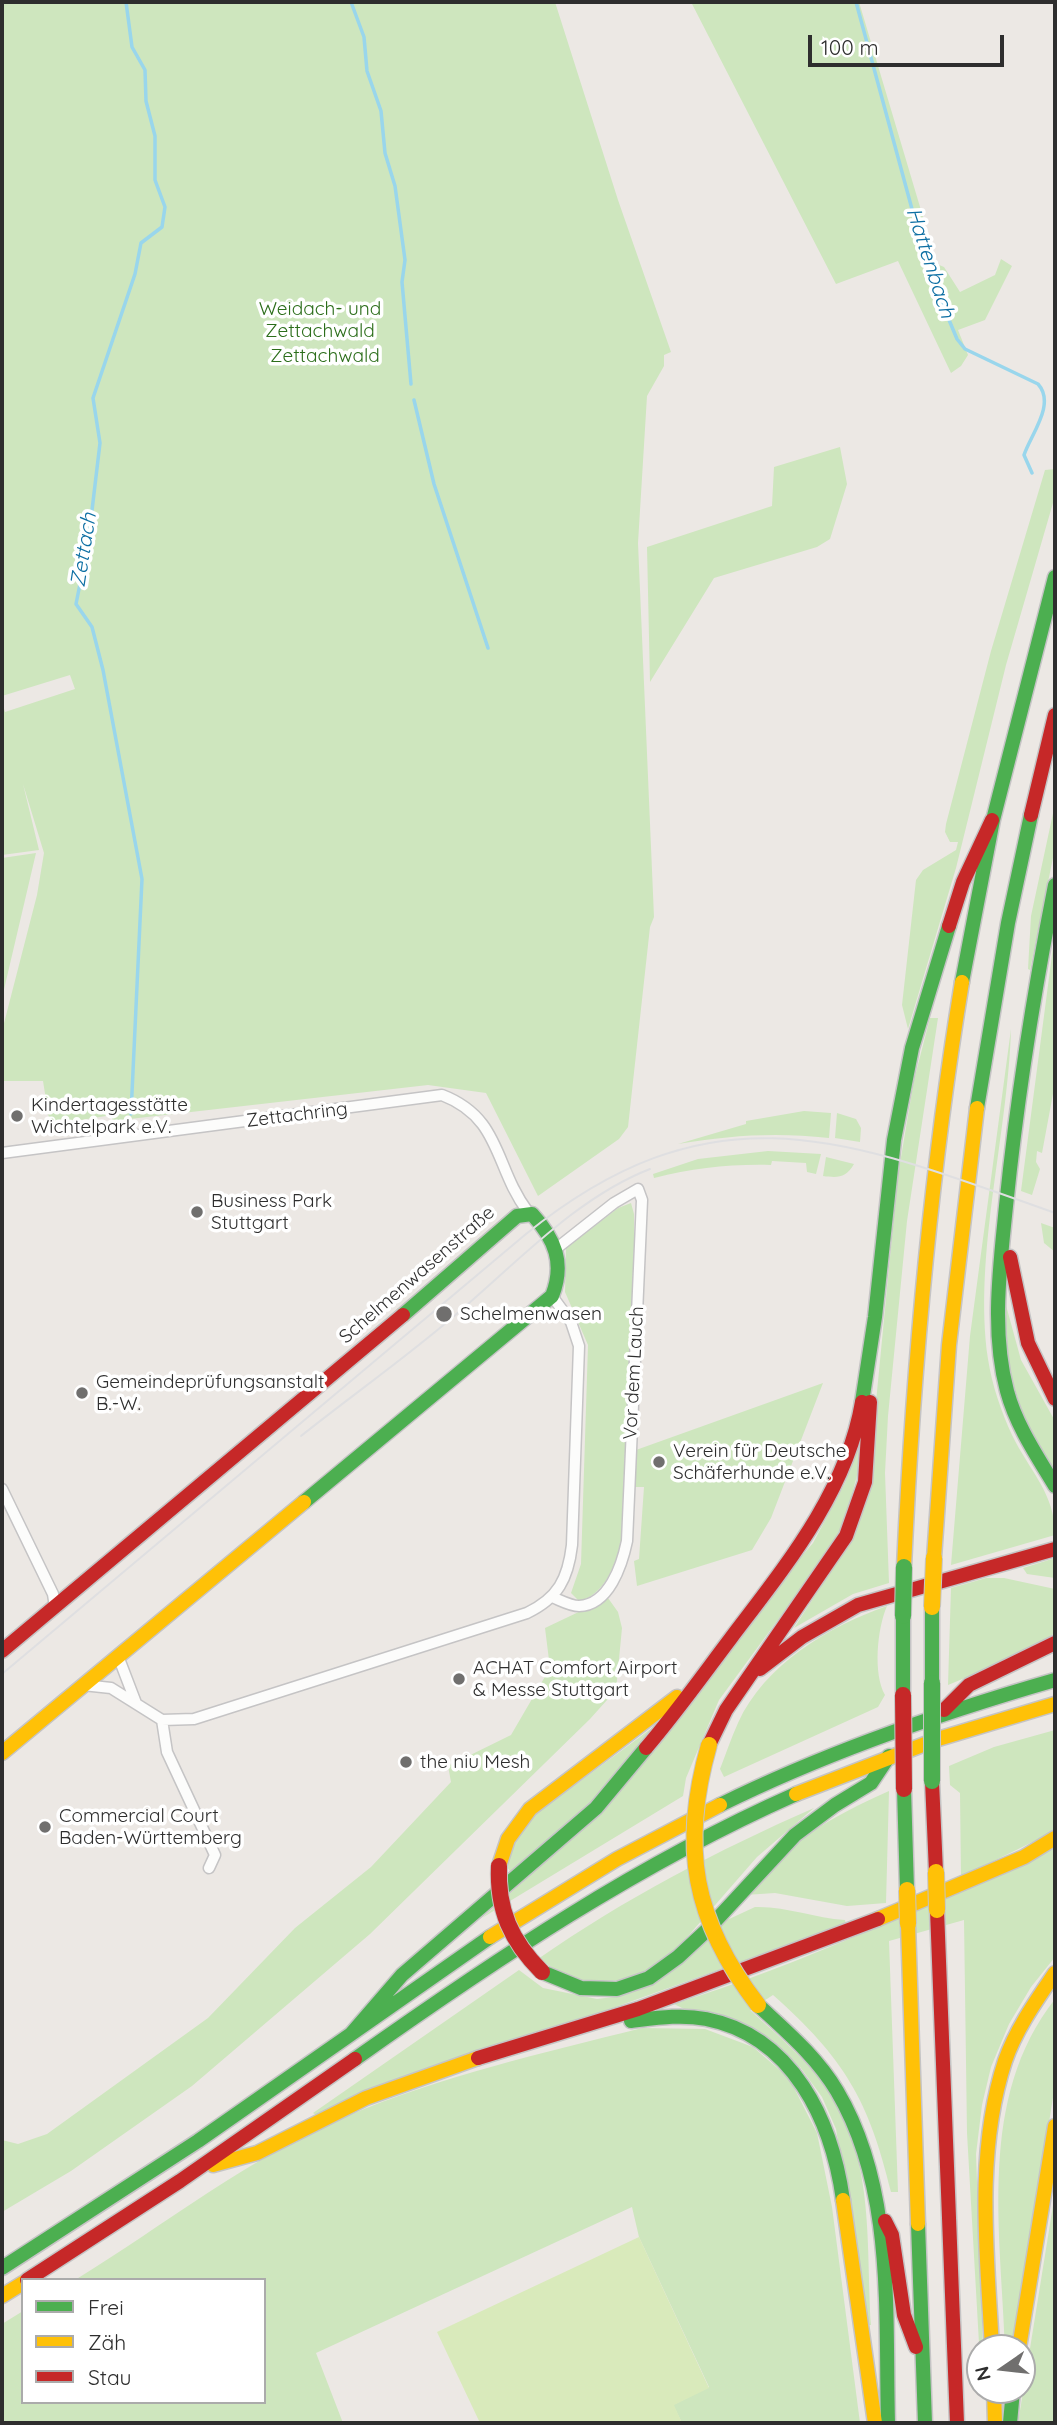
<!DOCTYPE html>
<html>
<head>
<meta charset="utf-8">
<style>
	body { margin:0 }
	#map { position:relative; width:1057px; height:2425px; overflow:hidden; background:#ece8e4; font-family:Quicksand,sans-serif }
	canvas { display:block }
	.frame { position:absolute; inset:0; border:4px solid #2e2e2e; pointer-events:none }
	.legend { position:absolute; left:21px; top:2278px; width:245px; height:126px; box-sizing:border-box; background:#fff; border:2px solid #ababab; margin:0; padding:9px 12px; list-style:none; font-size:21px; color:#2e2e2e }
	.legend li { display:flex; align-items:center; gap:14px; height:35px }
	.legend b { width:35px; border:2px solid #ababab }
	.north { position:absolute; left:966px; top:2334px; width:70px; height:70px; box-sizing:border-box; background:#fff; border:2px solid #ababab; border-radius:50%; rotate:256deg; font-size:19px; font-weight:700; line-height:28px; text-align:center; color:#2e2e2e }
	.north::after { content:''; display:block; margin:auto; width:24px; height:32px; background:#706f6e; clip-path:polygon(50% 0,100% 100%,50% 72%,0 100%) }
	.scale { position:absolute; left:808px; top:35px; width:196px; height:32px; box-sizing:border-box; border:4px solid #2e2e2e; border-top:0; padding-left:9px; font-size:21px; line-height:24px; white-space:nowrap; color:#2e2e2e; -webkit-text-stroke:5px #fff; paint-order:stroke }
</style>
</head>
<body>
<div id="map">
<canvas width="1057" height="2425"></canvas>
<div class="frame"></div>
<ul class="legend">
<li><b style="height:9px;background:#4caf50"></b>Frei</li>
<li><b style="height:9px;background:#ffc107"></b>Zäh</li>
<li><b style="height:9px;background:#c62828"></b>Stau</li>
</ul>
<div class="north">N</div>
<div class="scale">100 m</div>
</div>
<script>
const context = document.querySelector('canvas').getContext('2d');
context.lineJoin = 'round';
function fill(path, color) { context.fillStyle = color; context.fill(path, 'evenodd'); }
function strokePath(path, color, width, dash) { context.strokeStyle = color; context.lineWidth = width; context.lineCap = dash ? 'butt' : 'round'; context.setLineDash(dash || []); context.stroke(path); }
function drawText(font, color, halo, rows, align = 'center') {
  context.font = font + ' Quicksand,sans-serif'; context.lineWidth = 7; context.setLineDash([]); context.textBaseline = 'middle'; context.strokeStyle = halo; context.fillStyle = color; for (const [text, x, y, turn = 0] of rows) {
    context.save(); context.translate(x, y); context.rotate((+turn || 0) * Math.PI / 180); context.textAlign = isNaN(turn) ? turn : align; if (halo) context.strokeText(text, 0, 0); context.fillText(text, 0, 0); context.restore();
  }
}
const green = new Path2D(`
	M2 2H555L618 200 671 352 664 355V366L647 396 638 543 654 917 650 927 628 1127 619 1139 538 1196 486 1093 428 1085 112 1121V1115L50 1125 43 1081H2V1031L37 895 44 853 23 784 39 850 2 855V702L5 712 75 689 70 675 2 696Z
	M691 2H859L937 264 944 267 960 292 995 275 1001 259 1012 266 985 320 958 330 968 355 961 366 951 373 898 261 836 284Z
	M840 447 847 484 830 539 817 547 714 578 650 682 647 547 772 506 774 467Z
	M1055 469V496L1006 665 956 868 908 1029 902 1005 916 880 923 870 956 850 958 842H950L945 832 946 824 991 651 1045 470Z
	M1055 804V848L1030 970 1028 969 1031 916Z
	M36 853 2 998V858Z
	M1055 932V1083L1042 1153 1037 1151 1036 1162 1040 1169 1032 1195 1021 1191Z
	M930 1018H938L907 1221 888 1416 885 1473 889 1583 853 1594 794 1628 833 1568 876 1402 898 1175 914 1080Z
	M1011 1029C1008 1134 973 1256 988 1359 992 1385 1001 1411 1012 1435 1030 1472 1055 1493 1055 1535L951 1565 970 1336Z
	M804 1111 831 1113 829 1138C777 1132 730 1135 678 1144L746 1124V1121Z
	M837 1113 856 1119 861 1128 860 1142 835 1138Z
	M768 1151 821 1154 816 1174 807 1172 806 1163 772 1161 771 1165C730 1164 694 1168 654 1178L653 1174 698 1159Z
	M826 1157 854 1164C846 1178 838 1178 823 1176Z
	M631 1203 634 1214V1249L621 1541C616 1564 605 1595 579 1601L571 1593 581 1564 588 1345 565 1292 566 1248 618 1208Z
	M1041 1223 1055 1228V1252L1044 1243Z
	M1004 1298 1021 1360 1055 1421V1472L1025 1421 1009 1370Z
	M823 1383 771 1518 752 1550 637 1586 634 1561 639 1559 644 1487H633L636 1450Z
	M859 1440 858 1479 838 1538 719 1700 686 1778 683 1796 482 1918 524 1881 813 1543 845 1483Z
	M1055 1558V1578L1027 1574 1023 1568Z
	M986 1578H1004L1055 1589V1633L1027 1652 948 1685 951 1588Z
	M608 1598 618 1612 622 1628 616 1690 590 1719 370 1934 192 2086 71 2171 2 2212V2140L18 2144 47 2134 208 2018 295 1928 371 1867 451 1782 448 1766 511 1735 550 1668 545 1628Z
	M887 1606C877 1629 873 1674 885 1695L878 1707 724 1777 720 1769C726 1754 731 1738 738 1723 764 1665 829 1626 887 1606Z
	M652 1728 590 1805 512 1874 507 1867 511 1846 529 1819Z
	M1055 1730V1831L961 1877 960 1793 950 1785 949 1766 994 1747Z
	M889 1791 886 1903 847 1906 775 1893 745 1895C786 1842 829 1818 889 1791Z
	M814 1808 757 1857 675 1951 645 1972 626 1980 577 1982 538 1959C624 1899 718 1850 814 1808Z
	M1055 1847V1957L1031 1987 1009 2024 991 2067 982 2105 976 2154 983 2348H980V2361L967 2133 964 1920 889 1941 898 2192H891C869 2100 844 2058 773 1995L750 2010C778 2036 810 2062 831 2095 875 2162 866 2249 871 2325H868L836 2129 822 2097 800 2067 674 2004C805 1963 930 1904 1055 1847Z
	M755 1907C786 1906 814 1918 845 1920L846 1924 316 2115 313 2113 519 1970 543 1988 597 1999 621 1996 727 1920Z
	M1055 1999V2085L1013 2348H1005C1001 2230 977 2098 1055 1999Z
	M642 2028 705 2029 753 2047 789 2078 817 2133 832 2207 860 2423H682L673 2405 709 2387 639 2237 632 2207 316 2353 343 2423H2V2324L23 2311V2402H264V2280H75C165 2225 249 2157 347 2116 441 2076 543 2053 642 2028Z
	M1055 2193V2423H1018Z`);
const pitch = new Path2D(`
	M639 2237 709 2388 674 2405 682 2423H480L437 2332Z`);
const stream = new Path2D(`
	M126 2 132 47 145 70 146 101 155 136V180L165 207 162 227 141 243 135 274 93 398 100 443 88 544 76 604 92 627 103 670 142 879 131 1114
	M351 2 364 37 367 71 381 111 385 153 395 186 405 260 402 282 411 384
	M856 2 929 272 957 339 965 349 1038 384C1056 404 1031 434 1024 455L1032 473
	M414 400 434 484 488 648`);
const street = new Path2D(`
	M2 1153 442 1095C502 1118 494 1167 528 1212
	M2 1489 53 1594 55 1607
	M552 1597C560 1600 570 1606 579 1606 609 1605 622 1565 627 1541L642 1200 638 1189 614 1203 557 1248
	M118 1656 136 1703
	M83 1685 111 1688 162 1720 194 1719 527 1613C558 1598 568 1579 572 1545L579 1346 571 1322 552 1296
	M162 1720 167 1752 215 1855 209 1868`);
const fast = new Path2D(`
	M1055 885C1034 991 1017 1098 1006 1206 1000 1267 991 1331 1007 1391 1016 1425 1037 1456 1055 1486
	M962 982 993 820 1055 577
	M977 1108 1008 923 1031 815
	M862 1402 875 1317 894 1140 912 1048 949 926
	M304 1502 552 1296C565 1263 555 1239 532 1214L517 1216 403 1315
	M932 1607V1683
	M903 1616V1695
	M904 1789 907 1890
	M720 1805C827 1752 940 1713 1055 1680
	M542 1972 581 1988 617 1989 649 1978 678 1957 706 1931 795 1835 835 1805 871 1783 889 1756
	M758 2005C786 2031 817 2057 837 2091 895 2189 885 2313 888 2423
	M631 2021C656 2018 681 2014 706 2019 793 2036 832 2121 843 2200
	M351 2034 402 1975 596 1808 646 1748
	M355 2059C495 1960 638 1864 796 1794
	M918 2224 925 2423
	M2 2268 198 2141 490 1937
	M1010 2423 1013 2390`);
const slow = new Path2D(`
	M934 1558 949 1345 977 1108
	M904 1567C913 1370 930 1176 962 982
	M2 1753 304 1502
	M796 1794 938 1739 1055 1704
	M499 1866 508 1839 530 1809 677 1697
	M878 1919 1024 1857 1055 1838
	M908 1924 918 2224
	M490 1937 617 1859 720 1805
	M213 2165 257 2153 366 2098 478 2058
	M843 2200 875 2423
	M2 2296 23 2283
	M992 2348C987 2253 975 2153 1005 2061 1016 2029 1036 2001 1055 1973
	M1019 2348 1055 2126
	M994 2390 995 2423`);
const jam = new Path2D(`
	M1031 815 1055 715
	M949 926 963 882 992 820
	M1010 1257 1028 1343 1055 1399
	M2 1651 403 1315
	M760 1669 802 1637 858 1605 1055 1549
	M944 1710 969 1685 1055 1643
	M709 1745 726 1710 846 1536 865 1482 870 1402
	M646 1748C676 1713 703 1675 731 1638 784 1568 847 1492 862 1402
	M932 1781 936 1872
	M937 1910 957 2423
	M478 2058 638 2009 878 1919
	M885 2221 892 2235 904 2315 916 2347
	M27 2280 180 2181 355 2059`);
const tram = new Path2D(`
	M301 1436C351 1396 404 1359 453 1317 514 1266 575 1198 650 1169
	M2 1674 526 1234C716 1081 849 1140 1055 1213`);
const fastBridge = new Path2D(`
	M903 1616 904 1567
	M932 1683V1781`);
const slowBridge = new Path2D(`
	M932 1607 934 1558
	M709 1745C680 1846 693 1921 758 2005
	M936 1872 937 1910
	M907 1890 908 1924`);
const jamBridge = new Path2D(`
	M903 1695 904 1789
	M499 1866C497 1910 511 1941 542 1972`);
const markers = [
	[17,1116,7,"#706f6e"],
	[197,1212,7,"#706f6e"],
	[444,1314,9,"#706f6e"],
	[82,1393,7,"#706f6e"],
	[659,1462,7,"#706f6e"],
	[459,1679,7,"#706f6e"],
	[406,1762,7,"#706f6e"],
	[45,1827,7,"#706f6e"]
];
const parkNames = [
	["Weidach- und",320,309],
	["Zettachwald",320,331],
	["Zettachwald",325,356]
];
const poiNames = [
	["Kindertagesstätte",31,1105],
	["Wichtelpark e.V.",31,1127],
	["Business Park",211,1201],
	["Stuttgart",211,1223],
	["Schelmenwasen",460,1314],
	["Gemeindeprüfungsanstalt",96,1382],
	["B.-W.",96,1404],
	["Verein für Deutsche",673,1451],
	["Schäferhunde e.V.",673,1473],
	["ACHAT Comfort Airport",473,1668],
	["& Messe Stuttgart",473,1690],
	["the niu Mesh",420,1762],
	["Commercial Court",59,1816],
	["Baden-Württemberg",59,1838]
];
const streetNames = [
	["Zettachring",297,1115,-7],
	["Schelmenwasenstraße",417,1275,-41],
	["Vor dem Lauch",634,1373,-87]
];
const waterNames = [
	["Hattenbach",930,263,72],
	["Zettach",84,550,-81]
];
fill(green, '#cee6be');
fill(pitch, '#d9eabb');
strokePath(stream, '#99d6ec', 3.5);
strokePath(street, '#c5c4c5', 13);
strokePath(fast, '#c5c4c5', 17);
strokePath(slow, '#c5c4c5', 17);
strokePath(jam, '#c5c4c5', 17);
strokePath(street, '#fcfcfb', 10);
strokePath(fast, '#4caf50', 14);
strokePath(slow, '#ffc107', 14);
strokePath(jam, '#c62828', 14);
strokePath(tram, '#dfdfe1', 2);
strokePath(fastBridge, '#c6c5c4', 18, []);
strokePath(slowBridge, '#c6c5c4', 18, []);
strokePath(jamBridge, '#c6c5c4', 18, []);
strokePath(fastBridge, '#4caf50', 16);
strokePath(slowBridge, '#ffc107', 16);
strokePath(jamBridge, '#c62828', 16);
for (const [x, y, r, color] of markers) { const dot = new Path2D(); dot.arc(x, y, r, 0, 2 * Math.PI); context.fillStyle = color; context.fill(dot); strokePath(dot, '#fff', 2.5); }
drawText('19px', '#2c6e1b', '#fff', parkNames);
drawText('19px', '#2e2e2e', '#fff', poiNames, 'left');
drawText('19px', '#2e2e2e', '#fff', streetNames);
drawText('italic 21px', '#0d6fa3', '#fff', waterNames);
</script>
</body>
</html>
